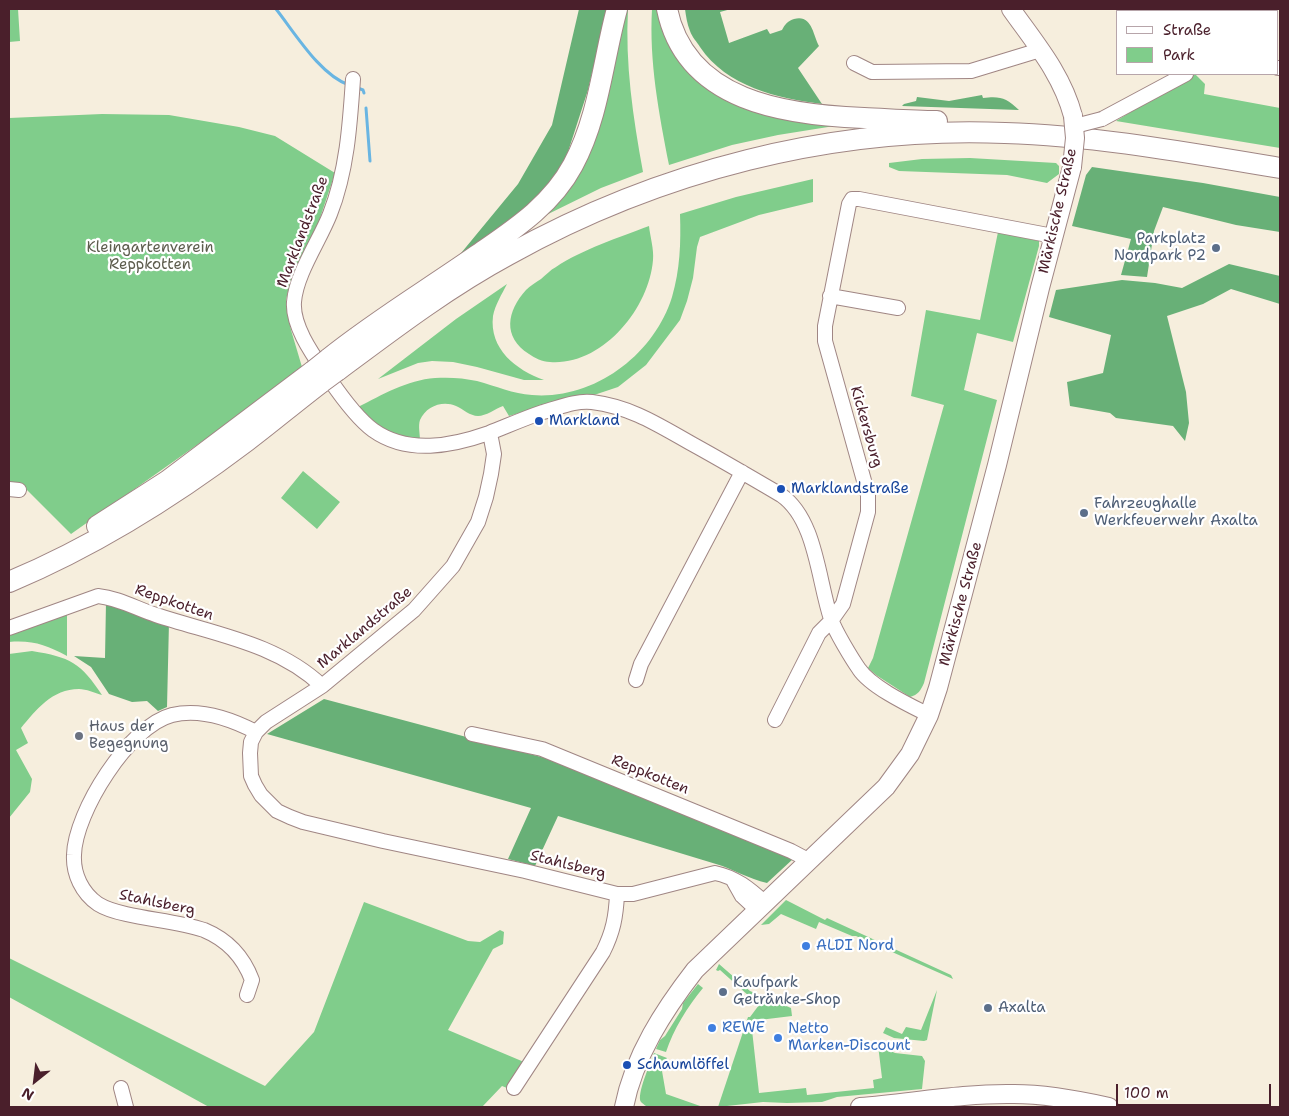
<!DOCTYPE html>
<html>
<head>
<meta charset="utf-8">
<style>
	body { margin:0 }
	#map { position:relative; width:1289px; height:1116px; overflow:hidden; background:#f6eedd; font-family:"Shantell Sans",sans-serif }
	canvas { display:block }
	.frame { position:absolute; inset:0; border:10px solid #4a1f2b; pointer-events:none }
	.legend { position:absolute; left:1116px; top:10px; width:162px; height:65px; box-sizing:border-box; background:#fff; border:1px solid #b7a5aa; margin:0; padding:6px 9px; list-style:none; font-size:15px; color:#4a1f2b }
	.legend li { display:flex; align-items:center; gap:10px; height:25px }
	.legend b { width:25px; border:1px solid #b7a5aa }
	.north { position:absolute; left:10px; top:1056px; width:50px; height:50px; -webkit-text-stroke:4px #fff; paint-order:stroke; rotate:209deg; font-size:14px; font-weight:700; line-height:20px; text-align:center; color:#4a1f2b }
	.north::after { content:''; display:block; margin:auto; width:18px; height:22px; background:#4a1f2b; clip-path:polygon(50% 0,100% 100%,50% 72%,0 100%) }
	.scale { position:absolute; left:1116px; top:1084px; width:155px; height:22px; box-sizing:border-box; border:2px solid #4a1f2b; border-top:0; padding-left:6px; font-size:15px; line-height:18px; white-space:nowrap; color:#4a1f2b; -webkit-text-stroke:4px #fff; paint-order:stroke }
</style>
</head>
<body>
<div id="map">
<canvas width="1289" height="1116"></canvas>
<div class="frame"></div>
<ul class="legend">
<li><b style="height:6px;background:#fff"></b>Straße</li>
<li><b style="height:14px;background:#80cd8b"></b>Park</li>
</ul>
<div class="north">N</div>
<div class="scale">100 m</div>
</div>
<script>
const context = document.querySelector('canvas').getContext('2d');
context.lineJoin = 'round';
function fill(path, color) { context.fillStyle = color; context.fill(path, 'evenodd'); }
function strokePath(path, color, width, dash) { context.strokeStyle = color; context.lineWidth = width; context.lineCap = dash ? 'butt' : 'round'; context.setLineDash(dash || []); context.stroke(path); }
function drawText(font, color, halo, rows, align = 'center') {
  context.font = font + ' "Shantell Sans",sans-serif'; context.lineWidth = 4.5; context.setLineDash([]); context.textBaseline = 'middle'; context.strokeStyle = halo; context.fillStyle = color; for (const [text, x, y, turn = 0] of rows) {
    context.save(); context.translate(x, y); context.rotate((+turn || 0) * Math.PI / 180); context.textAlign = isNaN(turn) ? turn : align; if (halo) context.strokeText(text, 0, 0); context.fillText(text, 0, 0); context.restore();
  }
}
const green = new Path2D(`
	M9 9H18L20 41 9 42Z
	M623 9H628C625 64 633 117 643 172L601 188 534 221 551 203Z
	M652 9H663L696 74 853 123 778 135 732 145 669 165C659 113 649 62 652 9Z
	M1195 74 1205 84 1204 94 1280 108V148L1116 121 1168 89Z
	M102 114 169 115 239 127 275 136 335 173 318 224 291 279 286 300 291 330 302 367 286 382 71 534 23 486 9 485V118Z
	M970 158 1056 163 1059 166V174L1047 183 1007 175 899 171 889 167V163L922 159Z
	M813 179V202L759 215 700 237 697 247 693 278 687 301 680 320 646 365 618 387 594 395 565 399 509 416 503 406C495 409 486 416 478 416 470 416 463 409 456 406 443 400 426 406 420 420 418 426 420 434 420 440 396 437 373 426 358 407 382 395 407 380 435 378 449 377 464 378 477 381 496 386 513 394 532 395 594 400 654 355 672 297 680 270 681 243 680 214L736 197Z
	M649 226C650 236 654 249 653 260 649 309 602 366 550 362 542 362 535 358 529 354 502 337 507 311 526 290 530 286 536 282 541 279 546 275 550 270 556 267 581 250 620 237 649 226Z
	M998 232 1039 241V246L1013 342 977 333 964 390 997 400 924 683C921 690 918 695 910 697L876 675 868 668 873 658 944 405 911 396 926 310 980 320Z
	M507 284C502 294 495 305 493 316 489 349 516 370 544 380H524L477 367 453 362 432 361 418 363 378 379 456 319Z
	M303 471 340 502 317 529 281 498Z
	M67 612V656C46 645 33 640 9 642V632Z
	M32 651C70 657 81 663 102 695 95 693 86 689 79 689 52 689 36 710 21 728L28 743 16 750 32 779 30 792 9 818V654Z
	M786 900 825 920 827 918 951 975 953 979 856 936H852L819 922 816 929 781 914 769 924 761 925Z
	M364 902 468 941 480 942 500 930 504 932 503 944 493 949 448 1030 524 1062 507 1088 502 1086 482 1107H209L9 997V958L265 1086 314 1032Z
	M719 964 750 991 791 1008 792 1016 751 1021 759 1093 806 1088 807 1095 874 1088 873 1080 882 1078 878 1045 895 1053 922 1056 925 1061 922 1089 837 1097 822 1102 787 1103 763 1102 718 1107 748 1017H750L759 1005 720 970 718 971 716 970Z
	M698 984 703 988C688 1006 673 1030 666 1052L656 1049 660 1040 665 1036 682 1009 683 1003Z
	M937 990 927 1040 924 1041 894 1038 883 1033 886 1027 902 1034 906 1027 921 1030Z
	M654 1053 667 1058 662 1071 666 1094 703 1107H648C647 1107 642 1103 641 1102 636 1095 651 1062 654 1053Z`);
const forest = new Path2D(`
	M579 9H607L588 90 566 158 548 186 515 223 457 258 518 184 552 125Z
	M685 9H731L720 12 729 43 767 29 770 34 782 30C785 24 788 21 794 19 812 14 813 35 819 46L798 68 822 104C777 98 727 87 700 47 697 42 692 37 690 31 687 24 686 16 685 9Z
	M982 95 983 98C1001 96 1006 98 1019 110L902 106 904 104 916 101 917 97 949 101Z
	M1092 167 1203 183 1280 197V232L1236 225 1163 207 1154 231 1147 277 1121 275 1131 239 1072 226 1086 175Z
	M1229 264 1280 276V304L1231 289 1203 304 1167 316 1186 392 1189 423 1185 441 1173 426 1116 418 1110 413 1070 406 1067 382 1103 373 1111 335 1049 317 1056 290 1122 280 1155 283 1182 288Z
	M106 602 169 622 167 707 158 711 147 701 132 702 109 694 91 667 74 656 105 658Z
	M324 699 575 766 793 859 767 883C749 879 733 869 716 864L558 816 535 866 508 859 531 808 267 734Z`);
const stream = new Path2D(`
	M276 9C295 33 320 75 349 85
	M355 87 363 90 364 93
	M366 108 370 161`);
const minor = new Path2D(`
	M1134 9 1138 11
	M854 63 872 72 971 71 1040 50
	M1278 68H1280
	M353 79C350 124 347 171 330 214 320 240 296 274 294 302 292 328 316 359 330 380 341 396 358 419 373 430 408 455 452 446 489 433 507 426 525 418 543 412 558 408 576 400 592 402 632 407 660 426 694 445 723 461 752 478 781 495 816 519 818 580 831 619 835 631 852 659 859 669 871 687 909 705 929 715
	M1102 119 1186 74
	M830 296 898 308
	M490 433 494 454 491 474 486 497 478 522 453 566 414 610 322 686 266 722 256 732 251 742 250 753 251 776 255 785 261 795 277 811 290 817 303 822 383 841 525 871 617 894H633L715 873C735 877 750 889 765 903
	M9 489 19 490
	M9 628 98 596C119 598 137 609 156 615 213 634 277 643 322 686
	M636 680 641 664 742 472
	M775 720 819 633 831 621 843 604 868 512V495L825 341V326L849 204 852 199H859L1053 236
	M472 734 542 749 791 851 810 861
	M733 880 742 896 757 910
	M247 995 252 980C243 956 228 940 204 930 179 922 152 920 126 914 117 912 106 909 98 904 82 893 73 874 74 855 75 812 129 726 172 715 201 708 231 719 256 732
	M121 1088 126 1107
	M514 1088 603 952C613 932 616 917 617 894`);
const major = new Path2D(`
	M1011 9C1035 43 1062 74 1073 116
	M624 1107C634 1056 664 1010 695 970L886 787 910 754 929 715 938 688 997 465 1040 288 1072 167
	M860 1107C911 1103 962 1093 1014 1094 1046 1094 1078 1100 1109 1107`);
const highway = new Path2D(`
	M667 9C686 102 786 115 864 118 888 119 912 121 937 121
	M328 359C375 321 427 290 477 255 513 230 551 206 573 165 599 117 603 60 617 9
	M337 371C392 330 447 288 508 255 659 171 832 126 1005 133 1098 136 1189 153 1280 168
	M97 526 167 481 313 371
	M9 582C95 546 173 497 247 441 272 422 297 401 322 382`);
const minorBridge = new Path2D(`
	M1075 126 1102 119`);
const majorBridge = new Path2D(`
	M1072 167 1075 138 1073 116`);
const highwayBridge = new Path2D(`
	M313 371 328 359
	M322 382 337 371`);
const markers = [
	[1216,248,5,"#5c6f8a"],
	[539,421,5,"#1a4fb4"],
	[781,489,5,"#1a4fb4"],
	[1084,513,5,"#5c6f8a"],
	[79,736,5,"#6b7280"],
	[806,946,5,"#3f7fe0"],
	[723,992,5,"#5c6f8a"],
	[988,1008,5,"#5c6f8a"],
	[712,1028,5,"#3f7fe0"],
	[778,1038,5,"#3f7fe0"],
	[627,1065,5,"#1a4fb4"]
];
const streetNames = [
	["Märkische Straße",1058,211,-77],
	["Marklandstraße",303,232,-69],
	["Kickersburg",866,427,74],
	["Reppkotten",174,603,19],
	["Märkische Straße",961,604,-75],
	["Marklandstraße",365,628,-40],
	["Reppkotten",650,775,22],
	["Stahlsberg",568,865,14],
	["Stahlsberg",157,903,12]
];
const serviceNames = [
	["Parkplatz",1206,239,"right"],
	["Nordpark P2",1206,256,"right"],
	["Fahrzeughalle",1094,504],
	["Werkfeuerwehr Axalta",1094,521],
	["Kaufpark",733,983],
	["Getränke-Shop",733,1000],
	["Axalta",998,1008]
];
const parkNames = [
	["Kleingartenverein",150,248],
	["Reppkotten",150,265]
];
const transitNames = [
	["Markland",549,421],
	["Marklandstraße",791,489],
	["Schaumlöffel",637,1065]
];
const worshipNames = [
	["Haus der",89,727],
	["Begegnung",89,744]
];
const shopNames = [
	["ALDI Nord",816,946],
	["REWE",722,1028],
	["Netto",788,1029],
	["Marken-Discount",788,1046]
];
fill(green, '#80cd8b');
fill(forest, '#68b077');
strokePath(stream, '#69b5e2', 3);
strokePath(minor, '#a08684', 16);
strokePath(major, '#a08684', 20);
strokePath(highway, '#a08684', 22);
strokePath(minor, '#fff', 14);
strokePath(major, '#fff', 18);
strokePath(highway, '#fff', 20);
strokePath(minorBridge, '#a08684', 16, []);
strokePath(majorBridge, '#a08684', 20, []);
strokePath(highwayBridge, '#a08684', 22, []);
strokePath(minorBridge, '#fff', 14);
strokePath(majorBridge, '#fff', 18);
strokePath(highwayBridge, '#fff', 20);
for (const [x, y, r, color] of markers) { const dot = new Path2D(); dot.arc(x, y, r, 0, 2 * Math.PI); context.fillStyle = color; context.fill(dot); strokePath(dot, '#fff', 2); }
drawText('15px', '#4a1f2b', '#fff', streetNames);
drawText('15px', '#4e5e75', '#fff', serviceNames, 'left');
drawText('15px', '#5d5c4d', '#fff', parkNames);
drawText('15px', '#164399', '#fff', transitNames, 'left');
drawText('15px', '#5b616d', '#fff', worshipNames, 'left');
drawText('15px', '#366cbe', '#fff', shopNames, 'left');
</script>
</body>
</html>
